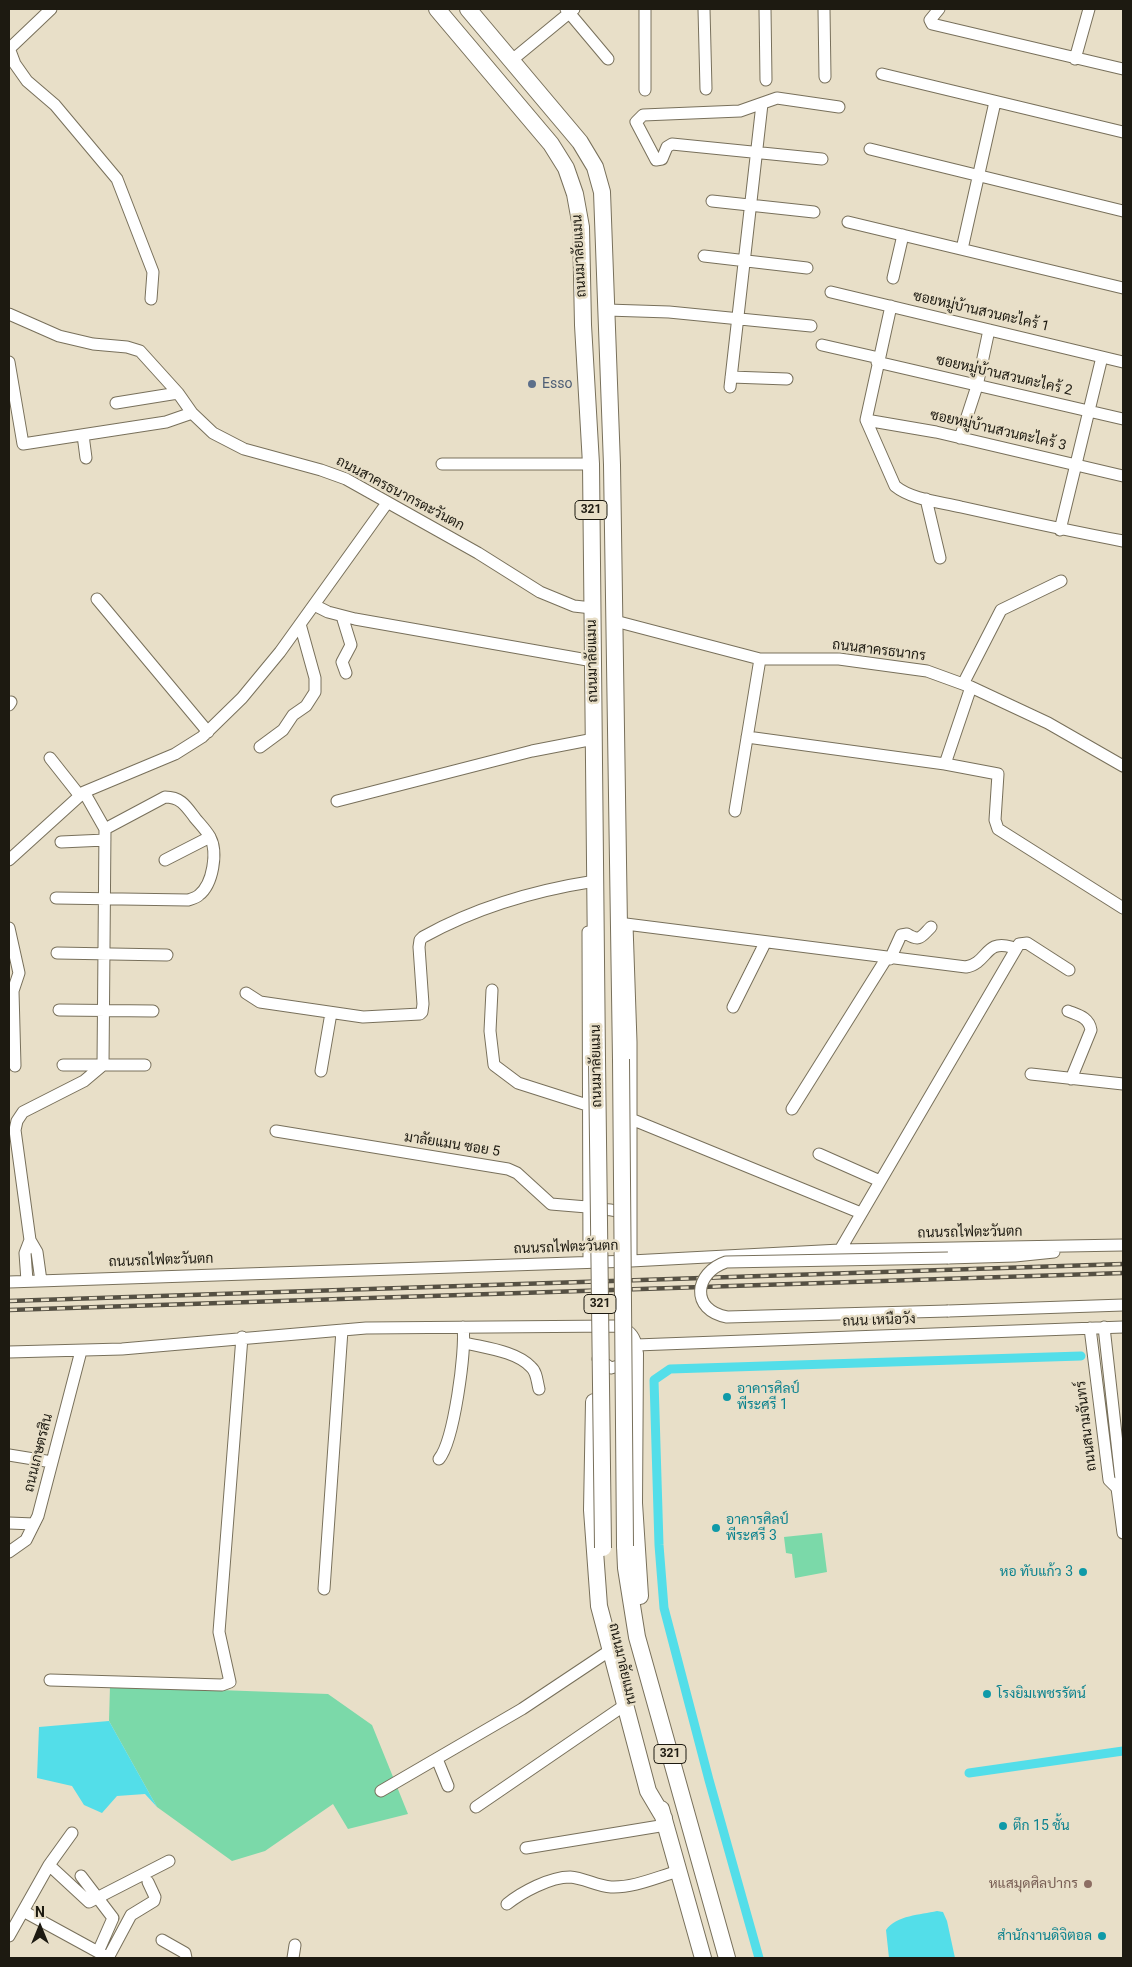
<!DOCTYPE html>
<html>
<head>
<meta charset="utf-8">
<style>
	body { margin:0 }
	#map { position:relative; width:1132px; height:1967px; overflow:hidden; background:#e8dfc8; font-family:Roboto,sans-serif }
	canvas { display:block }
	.frame { position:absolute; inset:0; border:10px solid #1d1a11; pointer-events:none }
	.north { position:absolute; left:15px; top:1902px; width:50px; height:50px; -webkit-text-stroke:4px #e8dfc8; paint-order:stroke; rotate:0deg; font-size:14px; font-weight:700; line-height:20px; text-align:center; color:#1d1a11 }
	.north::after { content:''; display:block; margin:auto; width:18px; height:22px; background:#1d1a11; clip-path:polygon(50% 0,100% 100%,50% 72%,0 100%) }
</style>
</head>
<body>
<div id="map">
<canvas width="1132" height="1967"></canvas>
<div class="frame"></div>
<div class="north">N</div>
</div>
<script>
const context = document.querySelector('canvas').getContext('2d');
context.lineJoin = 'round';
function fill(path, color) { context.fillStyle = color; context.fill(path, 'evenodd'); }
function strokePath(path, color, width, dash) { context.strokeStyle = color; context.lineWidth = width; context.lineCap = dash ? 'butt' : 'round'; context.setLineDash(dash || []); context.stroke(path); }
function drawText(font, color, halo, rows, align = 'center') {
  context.font = font + ' Roboto,Sarabun,sans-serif'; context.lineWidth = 5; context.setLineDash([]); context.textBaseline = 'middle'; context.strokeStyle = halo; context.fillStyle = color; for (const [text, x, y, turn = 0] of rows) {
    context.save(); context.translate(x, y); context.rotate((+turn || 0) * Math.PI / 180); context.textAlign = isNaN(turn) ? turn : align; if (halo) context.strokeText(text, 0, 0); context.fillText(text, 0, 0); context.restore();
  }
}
const green = new Path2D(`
	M822 1533 827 1572 795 1578 792 1554 786 1553 784 1537Z
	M110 1686 328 1694 372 1725 408 1814 348 1829 333 1804 265 1851 232 1861 157 1807 109 1721Z`);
const water = new Path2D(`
	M109 1721 157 1807 145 1794 117 1796 102 1813 84 1805 72 1786 37 1778 39 1727Z
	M937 1911 943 1912 947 1921 955 1958H889L886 1930C897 1915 920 1915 937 1911Z`);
const canal = new Path2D(`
	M969 1773 1123 1751
	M759 1958 709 1780 664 1608 659 1545 654 1380 670 1369 1081 1356`);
const minor = new Path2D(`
	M566 9 608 59
	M645 9V90
	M704 9 706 89
	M765 9 766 80
	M824 9 825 77
	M939 9 930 20 932 24 1123 69
	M9 48 15 64 27 81 55 105 117 179 153 272 151 299
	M9 49 51 9
	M1075 59 1089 9
	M512 60 574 9
	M882 74 1123 132
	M870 149 1123 211
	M822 159 672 144 667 147 662 159 656 160 636 122 643 115 740 111 777 98 839 107
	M712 201 814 212
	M848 222 1123 288
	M962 249 995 102
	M704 256 807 268
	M893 278 903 235
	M831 292 1123 362
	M891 306 866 420 895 486C912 500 941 502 961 507 1015 519 1069 531 1123 541
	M607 310 669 312 811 326
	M9 314 59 336 93 344 127 347 140 351 178 393 192 413 213 433 244 449 321 470 346 479 478 553 540 592 574 606 592 608
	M822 345 879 358
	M9 362 23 444 166 422 192 413
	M877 362 1123 419
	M731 377 787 379
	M730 387 762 104
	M116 403 178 393
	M866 420 936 432 1123 476
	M83 435 86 458
	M960 438 977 386 989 330
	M442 464H591
	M926 499 940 558
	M1060 530 1102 357
	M97 599 208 732
	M314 605 328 612 355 619 593 661
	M342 616 351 645 342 662 346 673
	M615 621 760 659H839L927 671 971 687 1048 723 1123 766
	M963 684 1001 610 1061 581
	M9 705 11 702
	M747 737 945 764 998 774 995 820 998 829 1123 908
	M260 747 283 730 293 715 306 706 315 692V678L300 624
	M50 758 80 796
	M945 764 971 687
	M337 801 532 751 594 739
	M735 811 760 659
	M61 842 105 840
	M9 860 84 792 175 754 202 737 242 698 280 652 387 503
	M165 860 210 837
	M56 898 188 900C191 899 196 898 199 895 213 884 218 852 210 837 206 830 200 824 195 818 186 806 181 797 165 797L105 829
	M618 923 966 967C988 963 985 939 1011 947
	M627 925 631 1042V1261
	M9 928 19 973 13 991 15 1066
	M588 932 589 1262
	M57 953 167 955
	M890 959 901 935 907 934C920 942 921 937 931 927
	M492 990 490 1031 494 1065 518 1083 587 1105
	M246 993 260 1002 363 1017 420 1014 422 1012 423 1004 419 947 420 940 423 937C475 908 537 890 595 881
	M733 1007 765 943
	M59 1010 153 1011
	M1068 1011C1078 1015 1089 1017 1091 1030L1071 1079
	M63 1065H145
	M321 1071 331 1013
	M1031 1074 1123 1084
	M792 1109 886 959
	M631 1119 861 1213
	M276 1131 508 1169 517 1173 551 1204 587 1207
	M819 1154 880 1181
	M593 1212C603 1207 618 1210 627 1216
	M840 1250 1019 944 1027 943 1069 970
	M948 1258 1015 1256 1054 1252
	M27 1281 25 1253 30 1240
	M41 1281 37 1252 30 1240 15 1130 17 1121 23 1112 84 1081 103 1065 105 829 84 792
	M9 1282 631 1261 840 1250 1123 1245
	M948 1311 1123 1305
	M1090 1328 1109 1480 1117 1488 1121 1479 1104 1327
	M465 1343C485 1348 516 1351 531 1367 537 1372 537 1382 539 1389
	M636 1345 1123 1327
	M9 1352 122 1349 366 1328 616 1326C635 1330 643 1349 629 1363L611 1368 598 1359
	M9 1455 52 1462
	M439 1459C454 1441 466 1351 463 1327
	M1117 1488 1123 1533
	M9 1523 34 1524
	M9 1552 26 1540 38 1516 81 1351
	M324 1589 342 1330
	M50 1680 222 1685 230 1682 219 1632 242 1337
	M437 1759 448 1786
	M381 1791 522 1709 609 1651
	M476 1807 625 1705
	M526 1848 666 1825
	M49 1865 72 1833
	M81 1876 113 1918 98 1952
	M507 1904C522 1892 550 1877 570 1877 584 1878 597 1886 611 1887 634 1888 657 1877 679 1871
	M23 1911 109 1958
	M9 1936 49 1865 89 1902 169 1861
	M162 1940 185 1953 186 1958
	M108 1958 131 1915 154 1901 155 1897 148 1882
	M293 1958 295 1945`);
const highway = new Path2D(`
	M437 9 551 144 566 168 575 194 581 227 583 325 591 464 597 1059
	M468 9 580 142 595 167 602 192 612 465 621 1059
	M635 1353 634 1503 640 1596
	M594 1402 592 1510 599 1606 648 1791 664 1818
	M625 1546 626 1568 637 1637 727 1958
	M661 1809 703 1958`);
const rail = new Path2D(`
	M9 1301 1123 1264
	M9 1310 1123 1273`);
const minorBridge = new Path2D(`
	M948 1311 727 1317C690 1310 694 1273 726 1262L948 1258`);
const highwayBridge = new Path2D(`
	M597 1059 603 1548
	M621 1059 625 1546`);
const markers = [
	[532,384,5,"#5c6f8a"],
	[727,1397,5,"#0f9aa8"],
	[716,1528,5,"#0f9aa8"],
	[1083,1572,5,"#0f9aa8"],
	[987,1694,5,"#0f9aa8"],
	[1003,1826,5,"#0f9aa8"],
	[1088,1884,5,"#8d6e63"],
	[1102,1936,5,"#0f9aa8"]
];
const shields = [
	[591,510,32],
	[600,1304,32],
	[670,1754,32]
];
const shieldNames = [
	["321",591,510],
	["321",600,1304],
	["321",670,1754]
];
const streetNames = [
	["ถนนมาลัยแมน",580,256,-93],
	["ซอยหมู่บ้านสวนตะไคร้ 1",981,312,13],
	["ซอยหมู่บ้านสวนตะไคร้ 2",1004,376,13],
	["ซอยหมู่บ้านสวนตะไคร้ 3",998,431,13],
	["ถนนสาครธนากรตะวันตก",400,494,28],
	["ถนนสาครธนากร",879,651,7],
	["ถนนมาลัยแมน",593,661,-91],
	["ถนนมาลัยแมน",597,1066,-91],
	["มาลัยแมน ซอย 5",452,1145,9],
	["ถนนรถไฟตะวันตก",970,1233,-1],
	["ถนนรถไฟตะวันตก",566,1248,-2],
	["ถนนรถไฟตะวันตก",161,1261,-2],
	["ถนน เหนือวัง",879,1321,-2],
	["ถนนสนามจันทร์",1087,1426,-97],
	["ถนนเกษตรสิน",39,1453,-76],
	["ถนนมาลัยแมน",622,1664,77]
];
const serviceNames = [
	["Esso",542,384]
];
const cultureNames = [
	["อาคารศิลป์",737,1389],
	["พีระศรี 1",737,1405],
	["อาคารศิลป์",726,1520],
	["พีระศรี 3",726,1536],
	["หอ ทับแก้ว 3",1073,1572,"right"],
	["โรงยิมเพชรรัตน์",997,1694],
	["ตึก 15 ชั้น",1013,1826],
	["สำนักงานดิจิตอล",1092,1936,"right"]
];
const educationNames = [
	["หแสมุดศิลปากร",1078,1884]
];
fill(green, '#7bd9a9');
fill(water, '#53dee9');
strokePath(canal, '#53dee9', 9);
strokePath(minor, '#78705b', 13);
strokePath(highway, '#78705b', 18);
strokePath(minor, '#fff', 11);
strokePath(highway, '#fff', 16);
strokePath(rail, '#555043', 4.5);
strokePath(rail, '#e8dfc8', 2.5, [8]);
strokePath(minorBridge, '#78705b', 13, []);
strokePath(highwayBridge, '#78705b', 18, []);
strokePath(minorBridge, '#fff', 11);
strokePath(highwayBridge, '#fff', 16);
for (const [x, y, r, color] of markers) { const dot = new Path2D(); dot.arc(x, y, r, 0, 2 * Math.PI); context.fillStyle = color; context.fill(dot); strokePath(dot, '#e8dfc8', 2); }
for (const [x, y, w] of shields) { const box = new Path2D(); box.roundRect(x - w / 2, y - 9.5, w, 19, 4); context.fillStyle = '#e8dfc8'; context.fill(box); strokePath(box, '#1d1a11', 1); }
drawText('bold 12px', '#1d1a11', null, shieldNames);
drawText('14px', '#1d1a11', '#e8dfc8', streetNames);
drawText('14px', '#4e5e75', '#e8dfc8', serviceNames, 'left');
drawText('14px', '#0d838f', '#e8dfc8', cultureNames, 'left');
drawText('14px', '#785e54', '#e8dfc8', educationNames, 'right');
</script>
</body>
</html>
